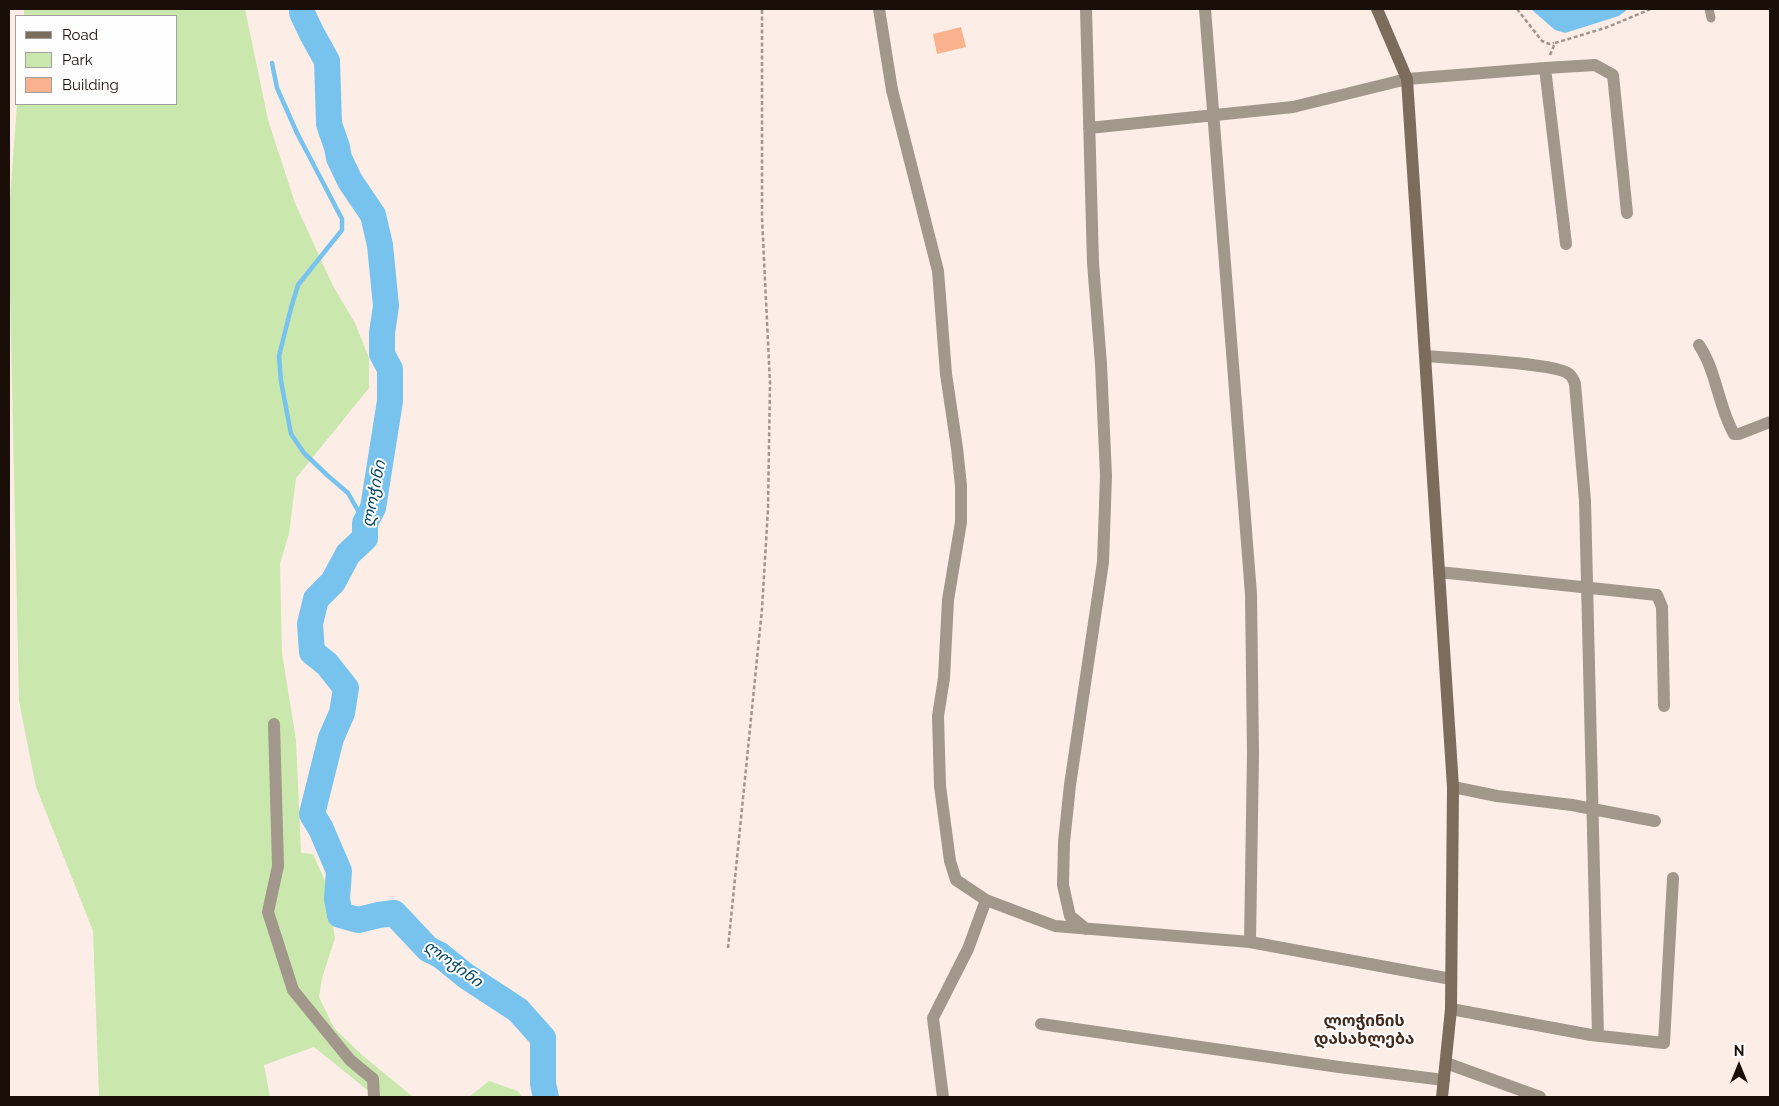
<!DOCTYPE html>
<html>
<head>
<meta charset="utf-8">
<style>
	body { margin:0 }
	#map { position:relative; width:1779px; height:1106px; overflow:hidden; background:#fceee7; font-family:Raleway,sans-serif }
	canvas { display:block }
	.frame { position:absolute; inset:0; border:10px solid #190e08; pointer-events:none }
	.legend { position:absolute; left:15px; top:15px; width:162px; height:90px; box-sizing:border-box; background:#fefefe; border:1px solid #a29e9c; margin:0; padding:6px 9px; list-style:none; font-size:15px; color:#190e08 }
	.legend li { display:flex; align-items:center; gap:10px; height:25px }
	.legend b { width:25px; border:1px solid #a29e9c }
	.north { position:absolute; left:1714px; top:1041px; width:50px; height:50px; -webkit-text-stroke:4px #fefefe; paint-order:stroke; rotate:0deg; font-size:14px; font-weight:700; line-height:20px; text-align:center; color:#190e08 }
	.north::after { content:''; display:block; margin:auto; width:18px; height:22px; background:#190e08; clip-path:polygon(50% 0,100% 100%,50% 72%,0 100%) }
</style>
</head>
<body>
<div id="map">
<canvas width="1779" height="1106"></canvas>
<div class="frame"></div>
<ul class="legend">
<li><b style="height:6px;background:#7b6c5b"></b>Road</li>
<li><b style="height:14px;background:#cae7ae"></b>Park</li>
<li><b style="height:14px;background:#f9b28d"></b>Building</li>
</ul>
<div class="north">N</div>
</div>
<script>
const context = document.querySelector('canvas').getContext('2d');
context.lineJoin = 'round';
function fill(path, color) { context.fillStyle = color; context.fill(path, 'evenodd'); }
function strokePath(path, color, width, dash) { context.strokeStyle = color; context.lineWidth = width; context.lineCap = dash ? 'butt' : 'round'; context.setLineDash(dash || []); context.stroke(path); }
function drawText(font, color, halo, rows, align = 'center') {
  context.font = font + ' Raleway,"Noto Sans Georgian",sans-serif'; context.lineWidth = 4; context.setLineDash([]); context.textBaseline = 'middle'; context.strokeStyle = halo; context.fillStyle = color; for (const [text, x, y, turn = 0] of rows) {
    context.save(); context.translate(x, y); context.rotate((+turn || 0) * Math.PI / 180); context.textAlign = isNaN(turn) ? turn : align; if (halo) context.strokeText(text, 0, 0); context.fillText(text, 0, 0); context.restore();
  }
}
const green = new Path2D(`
	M24 9H245L268 120 295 203 333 286 355 323 369 358V388L296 478 289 534 280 564 282 653 296 740 301 853 313 854 326 883 335 938 322 978 319 997 334 1028 361 1054 413 1097H376L314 1047 264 1065 270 1097H99L93 931 36 787 19 701 9 246V213L17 104H176V16H24Z
	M489 1081 518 1091 522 1097H469Z`);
const water = new Path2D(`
	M1531 9H1628L1619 16 1565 33 1555 30Z`);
const stream = new Path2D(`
	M272 63 277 88 297 133 342 219V230L298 285 291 308 279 356 281 381 291 434 304 453 327 475 348 493 365 523`);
const river = new Path2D(`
	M302 9V13L312 34 327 61 329 124 337 147 339 158 350 181 373 215 380 245 386 306 382 333V354L390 369V401L373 508 365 523V538L348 554 333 582 316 599 310 624 312 652 327 664 346 688 342 713 331 738 312 814 321 829 339 871 337 899 340 915 358 920 379 915 394 913 428 949 440 955 466 976 518 1010 543 1038V1084L546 1097`);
const building = new Path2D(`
	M961 27 966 47 937 54 933 34Z`);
const path = new Path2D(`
	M1517 9 1542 41 1549 44 1554 43
	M1550 55 1555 43 1605 28 1651 9
	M728 948 762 609 768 509 770 383 762 218V9`);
const lane = new Path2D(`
	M1709 9 1711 18`);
const street = new Path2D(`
	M879 9 892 90 938 271 946 374 957 448 961 486V522L948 600 944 678 938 716 940 786 950 861 956 880 986 900 1055 926 1250 942 1451 979
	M1086 9 1093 263 1101 364 1106 476 1103 562 1070 785 1064 842 1063 885 1070 916 1086 929
	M1205 9 1251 594 1253 754 1250 942
	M1089 128 1293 107 1407 79 1545 68
	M1566 244 1545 68 1595 65 1613 75 1627 213
	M1699 345C1717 372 1718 406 1734 434H1739L1770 422
	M1426 356C1448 358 1557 363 1569 374 1572 376 1574 381 1575 384L1585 501 1598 1036
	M1439 572 1657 595 1662 607 1664 706
	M274 724 278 866 268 912 293 990 350 1060 373 1079 374 1097
	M1453 787 1497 796 1572 805 1655 821
	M1451 1009 1591 1035 1664 1043 1673 878
	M1041 1024 1339 1067 1444 1080
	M1446 1063 1540 1097
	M943 1097 933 1018 968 949 986 900`);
const secondary = new Path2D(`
	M1377 9 1407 79 1453 787 1451 1009 1442 1097`);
const waterNames = [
	["ლოჭინი",374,494,-79],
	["ლოჭინი",453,964,36]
];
const neighbourhoodNames = [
	["ლოჭინის",1364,1021],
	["დასახლება",1364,1039]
];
fill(green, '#cae7ae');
fill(water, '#78c3ee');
strokePath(stream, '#78c3ee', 4.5);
strokePath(river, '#78c3ee', 26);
fill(building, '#f9b28d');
strokePath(path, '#a1958e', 2.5, [4, 2.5]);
strokePath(lane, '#a1978b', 9);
strokePath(street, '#a1978b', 12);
strokePath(secondary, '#7b6c5b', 12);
drawText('italic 16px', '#064663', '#fefefe', waterNames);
drawText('bold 16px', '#442a1c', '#fefefe', neighbourhoodNames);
</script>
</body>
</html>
